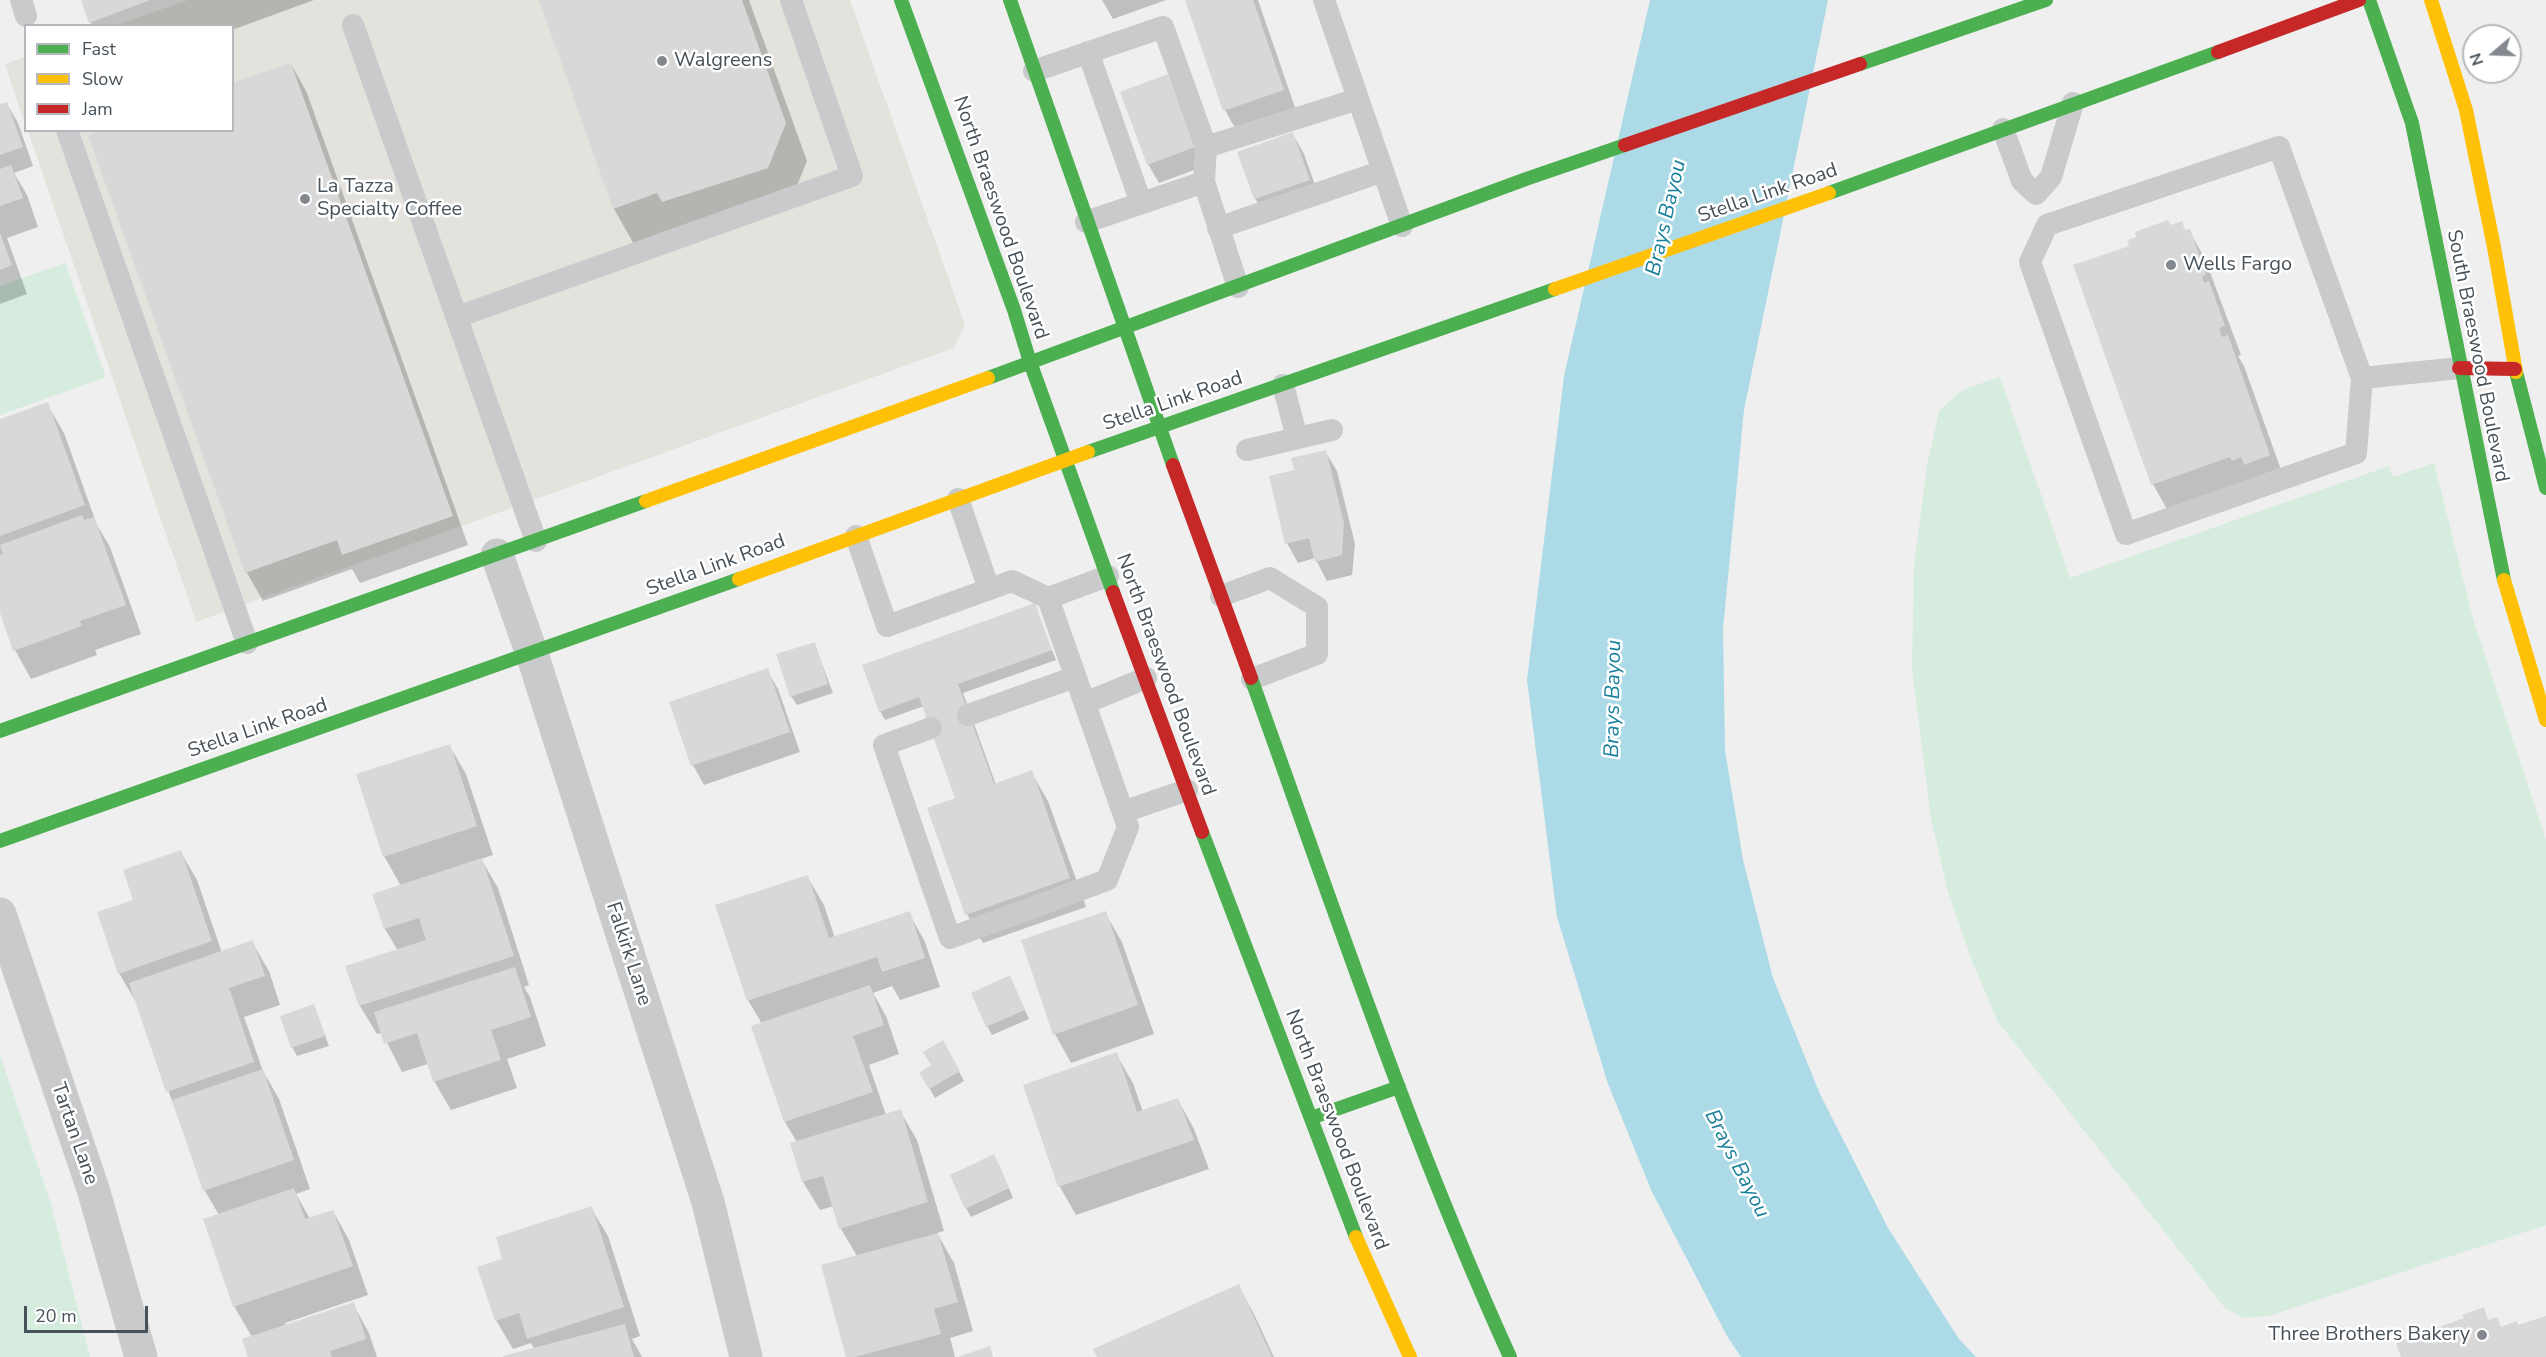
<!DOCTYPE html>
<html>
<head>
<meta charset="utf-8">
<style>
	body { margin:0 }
	#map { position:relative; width:2546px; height:1357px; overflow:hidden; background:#efefef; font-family:"Nunito Sans",sans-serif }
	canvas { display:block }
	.legend { position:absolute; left:24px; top:24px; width:210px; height:108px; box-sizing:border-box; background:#fff; border:2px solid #b5b9bd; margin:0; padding:8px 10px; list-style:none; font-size:18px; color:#475159 }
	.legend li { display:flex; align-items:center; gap:12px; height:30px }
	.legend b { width:30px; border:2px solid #b5b9bd }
	.north { position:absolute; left:2462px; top:24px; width:60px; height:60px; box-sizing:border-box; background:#fff; border:2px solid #b5b9bd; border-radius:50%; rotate:251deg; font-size:16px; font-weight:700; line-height:24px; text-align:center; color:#475159 }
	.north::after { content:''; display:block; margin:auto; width:21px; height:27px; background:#82888e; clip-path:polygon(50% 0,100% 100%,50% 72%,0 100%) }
	.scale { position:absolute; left:24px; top:1306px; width:124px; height:27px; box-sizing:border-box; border:3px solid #475159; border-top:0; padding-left:8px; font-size:18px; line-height:21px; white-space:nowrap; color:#475159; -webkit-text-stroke:4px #fff; paint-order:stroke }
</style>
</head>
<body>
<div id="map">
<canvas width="2546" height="1357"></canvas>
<ul class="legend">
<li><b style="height:8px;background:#4caf50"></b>Fast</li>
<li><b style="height:8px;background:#ffc107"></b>Slow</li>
<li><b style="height:8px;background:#c62828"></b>Jam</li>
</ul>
<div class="north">N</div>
<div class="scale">20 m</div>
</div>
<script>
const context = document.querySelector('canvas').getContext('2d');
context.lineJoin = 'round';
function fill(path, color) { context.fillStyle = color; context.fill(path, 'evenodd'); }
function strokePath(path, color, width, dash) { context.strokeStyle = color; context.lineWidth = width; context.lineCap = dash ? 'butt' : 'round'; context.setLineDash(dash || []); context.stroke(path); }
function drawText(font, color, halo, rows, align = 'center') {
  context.font = font + ' "Nunito Sans",sans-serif'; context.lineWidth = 5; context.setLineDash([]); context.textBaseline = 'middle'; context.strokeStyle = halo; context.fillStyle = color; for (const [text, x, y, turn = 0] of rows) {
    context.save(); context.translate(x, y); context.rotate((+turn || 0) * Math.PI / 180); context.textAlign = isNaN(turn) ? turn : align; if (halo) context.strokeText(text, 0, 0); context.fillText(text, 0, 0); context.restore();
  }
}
const commercial = new Path2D(`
	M188 0H850L965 325 954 348 196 622 28 131 232 130V26L116 25Z
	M25 57H26L25 124 5 64Z`);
const green = new Path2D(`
	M65 263 106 377 0 415V286Z
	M2000 377 2070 578 2389 466 2393 477 2434 463 2473 619 2546 840V1225L2269 1316 2243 1318 2225 1308 1998 1022 1972 961 1948 892 1931 818 1912 669 1914 566 1927 466 1939 411 1962 390Z
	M0 1055 51 1204 90 1357H0Z`);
const water = new Path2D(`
	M1650 0H1828L1744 410 1723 629 1725 750 1743 860 1773 978 1820 1094 1888 1228 1959 1339 1976 1357H1741L1727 1336 1652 1192 1608 1084 1557 917 1527 680 1564 376Z`);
const shadow = new Path2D(`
	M82 0H314L232 30V26H92Z
	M541 0H749L807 161 789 205 635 246 614 209Z
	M1102 0H1166L1113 19Z
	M1187 0H1258L1299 119 1241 139 1225 110Z
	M291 64 307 93 468 545 360 583 352 569 263 601 247 573 90 136 232 130Z
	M1178 95 1205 166 1159 183 1148 164Z
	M7 104 18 123 33 166 14 173 27 195 38 227 7 238 27 294 0 304V106Z
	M1293 134 1304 154 1320 199 1266 218 1255 198Z
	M2181 223 2186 231 2189 230 2205 259 2241 355 2238 356 2244 366 2286 484 2169 513 2153 484 2075 266 2131 247Z
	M47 404 64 433 97 525 110 547 141 634 95 650 97 655 31 679 15 650 0 608V421Z
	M1325 451 1337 471 1355 544 1352 575 1327 581 1315 558 1298 563 1287 543 1296 471Z
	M1034 605 1056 660 963 693 996 785 1031 772 1048 801 1086 907 983 943 967 914 929 809 957 799 924 706 885 720 880 711Z
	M814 643 833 693 797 705 791 696Z
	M767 670 778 689 800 752 704 785 693 765Z
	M449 745 466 774 493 855 481 859 498 888 529 985 524 987 530 997 546 1046 507 1059 517 1088 451 1110 434 1081 428 1064 402 1072 382 1033 377 1034 360 1006 347 967 398 951 385 929 401 886 384 856Z
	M180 851 197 880 222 953 252 942 269 971 280 1005 244 1017 263 1071 279 1099 310 1189 296 1194 310 1219 333 1211 349 1240 368 1295 285 1323 286 1326 353 1304 369 1333 377 1357H249L252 1337 234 1306 219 1215 205 1191 136 1002 119 973 135 901Z
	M807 876 824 905 835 938 909 913 925 942 940 987 900 1000 892 986 873 993 886 1016 899 1054 869 1065 886 1115 900 1111 917 1140 944 1231 937 1233 954 1263 973 1331 950 1338 955 1357H848L857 1256 841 1229 834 1206 820 1210 803 1182 792 1144 797 1142 785 1122 752 1027 762 1024 748 1000Z
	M1105 913 1122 942 1154 1034 1071 1063 1055 1034Z
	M1014 987 1029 1019 992 1035 987 1026Z
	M314 1006 329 1046 297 1056 292 1047Z
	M943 1042 964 1081 935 1098 921 1073 933 1066Z
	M1116 1054 1133 1083 1143 1112 1178 1100 1194 1129 1209 1169 1076 1215 1060 1187 1025 1086Z
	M999 1165 1013 1198 971 1217 966 1208Z
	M591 1208 608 1236 640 1336 632 1339 642 1357H506L535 1350 531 1343 513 1349 496 1320 504 1260Z
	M1238 1285 1254 1314 1274 1357H1098Z`);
const building = new Path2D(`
	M81 0H150L89 23Z
	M539 0H742L786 123 768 168 662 202 657 193 613 209Z
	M1185 0H1253L1284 90 1223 111Z
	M291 63 453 516 342 555 337 540 245 573 88 135 101 130H232V83Z
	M1168 74 1195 147 1147 165 1120 92Z
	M7 102 23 147 0 155V104Z
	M1293 132 1310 180 1254 199 1237 152Z
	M11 165 23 198 0 206V169Z
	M2168 220 2171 225 2182 221 2185 230 2190 229 2206 274 2202 277 2204 283 2209 281 2225 326 2219 328 2222 337 2228 335 2270 455 2244 465 2241 457 2232 461 2230 457 2151 485 2073 265 2129 246 2127 240 2136 237 2135 232Z
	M0 233 12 265 0 270Z
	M48 402 85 505 0 536V419Z
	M1326 450 1344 523 1342 555 1315 562 1309 538 1285 544 1269 476 1294 470 1291 458Z
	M82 515 84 520 94 517 126 605 80 621 82 626 13 651 0 613V555L3 554 0 545Z
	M1035 603 1052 650 958 684 994 784 1032 770 1070 878 965 915 927 808 955 798 919 697 879 712 862 665Z
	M815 642 828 684 790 697 776 654Z
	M768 668 790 732 691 766 669 702Z
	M450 744 477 826 383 857 356 774Z
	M181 850 212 941 118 974 97 912 133 900 123 870Z
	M482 858 514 956 359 1006 345 966 426 940 419 918 384 929 372 894Z
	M808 875 829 938 910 911 925 958 882 972 877 957 747 1001 715 905Z
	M1106 911 1138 1005 1053 1035 1021 940Z
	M253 940 265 976 229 988 254 1062 166 1092 129 983Z
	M515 967 531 1017 491 1030 501 1060 433 1082 417 1033 384 1044 374 1012Z
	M1010 975 1025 1010 986 1027 971 993Z
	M870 985 884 1025 853 1036 873 1092 784 1122 751 1026Z
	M314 1004 325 1036 291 1048 280 1016Z
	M943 1040 960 1071 929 1089 919 1073 931 1065 923 1052Z
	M1117 1052 1137 1112 1178 1098 1194 1140 1058 1187 1023 1085Z
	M263 1069 294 1160 203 1191 172 1100Z
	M901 1109 928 1202 839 1229 823 1176 802 1182 790 1143Z
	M994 1154 1009 1188 965 1209 950 1175Z
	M294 1188 305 1219 333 1210 353 1266 233 1307 203 1219Z
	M592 1206 624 1307 527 1339 519 1313 495 1321 477 1267 502 1259 496 1237Z
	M938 1233 958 1302 934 1309 941 1334 855 1357H846L821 1265Z
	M1239 1284 1272 1357H1097L1093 1349Z
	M354 1302 366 1339 330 1351 332 1357H248L242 1339Z
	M2484 1307 2488 1320 2497 1317 2501 1327 2517 1321 2518 1325 2546 1316V1357H2401L2396 1343 2464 1318 2462 1315Z
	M625 1324 634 1357H503V1356Z
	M990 1346 993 1357H958Z`);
const lane = new Path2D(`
	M21 0 26 16
	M1324 0 1402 226
	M353 25 536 541
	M1088 52 1141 203
	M1034 71 1163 27 1206 147 1204 182 1238 287
	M2003 129 2022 181 2036 194 2051 177 2073 103
	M67 130 247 643
	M1206 147 1358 99
	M2279 147 2362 378 2356 453 2126 534 2030 262 2047 225Z
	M1086 222 1204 182
	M1218 228 1383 171
	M457 317 852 176 791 0
	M2362 378 2459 368
	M1283 385 1297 438
	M1247 450 1332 430
	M958 499 989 589
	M856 536 887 626 1012 581 1048 598 1128 827 1107 880 950 938 884 745 931 728
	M1221 596 1270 578 1317 607V654L1252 679
	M1048 598 1108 576
	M1085 703 1146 678
	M968 715 1075 677
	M1123 812 1187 790`);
const street = new Path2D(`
	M497 555 532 654 708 1202 746 1357
	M0 914 93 1189 141 1357`);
const fast = new Path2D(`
	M901 0 1014 310 1030 362 1113 592
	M1010 0 1173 465
	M2369 0 2412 123 2504 580
	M1860 64 2046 0
	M1829 193 2218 52
	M2516 372 2546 488
	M988 378 1526 179 1625 145
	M1088 452 1555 289
	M1251 678C1333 906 1410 1137 1510 1357
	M0 731 646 501
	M1202 832 1356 1237
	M0 841 739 579
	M1311 1118 1399 1087`);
const slow = new Path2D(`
	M2431 0 2466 110 2494 247 2516 372
	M1555 289 1829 193
	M646 501 988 378
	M739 579 1088 452
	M2504 580 2546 720
	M1356 1237 1410 1357`);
const jam = new Path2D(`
	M2218 52 2359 0
	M1625 145 1860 64
	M2459 368 2515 369
	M1173 465 1251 678
	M1113 592 1202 832`);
const markers = [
	[662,61,6,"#82888e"],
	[305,199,6,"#82888e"],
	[2171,265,6,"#82888e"],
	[2482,1335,6,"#82888e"]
];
const poiNames = [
	["Walgreens",674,61],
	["La Tazza",317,187],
	["Specialty Coffee",317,210],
	["Wells Fargo",2183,265],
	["Three Brothers Bakery",2470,1335,"right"]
];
const streetNames = [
	["Stella Link Road",1768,194,-19],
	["North Braeswood Boulevard",1000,218,71],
	["South Braeswood Boulevard",2477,356,79],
	["Stella Link Road",1173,402,-19],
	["Stella Link Road",716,566,-20],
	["North Braeswood Boulevard",1165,675,70],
	["Stella Link Road",258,729,-19],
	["Falkirk Lane",628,954,72],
	["North Braeswood Boulevard",1336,1130,69],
	["Tartan Lane",74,1134,71]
];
const waterNames = [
	["Brays Bayou",1667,218,-77],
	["Brays Bayou",1614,699,-89],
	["Brays Bayou",1736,1164,63]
];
fill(commercial, '#e4e2dc');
fill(green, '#d5ecde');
fill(water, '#acdbe7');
fill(shadow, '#0003');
fill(building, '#d8d8d9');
strokePath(lane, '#c9cacc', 22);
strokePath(street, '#c9cacc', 33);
strokePath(fast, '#4caf50', 14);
strokePath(slow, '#ffc107', 14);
strokePath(jam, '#c62828', 14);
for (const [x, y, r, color] of markers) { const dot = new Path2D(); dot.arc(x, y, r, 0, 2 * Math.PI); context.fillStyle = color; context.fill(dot); strokePath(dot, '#fff', 2); }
drawText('20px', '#475159', '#fff', poiNames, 'left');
drawText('20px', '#475159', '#fff', streetNames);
drawText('italic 21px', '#19809b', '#fff', waterNames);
</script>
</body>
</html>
